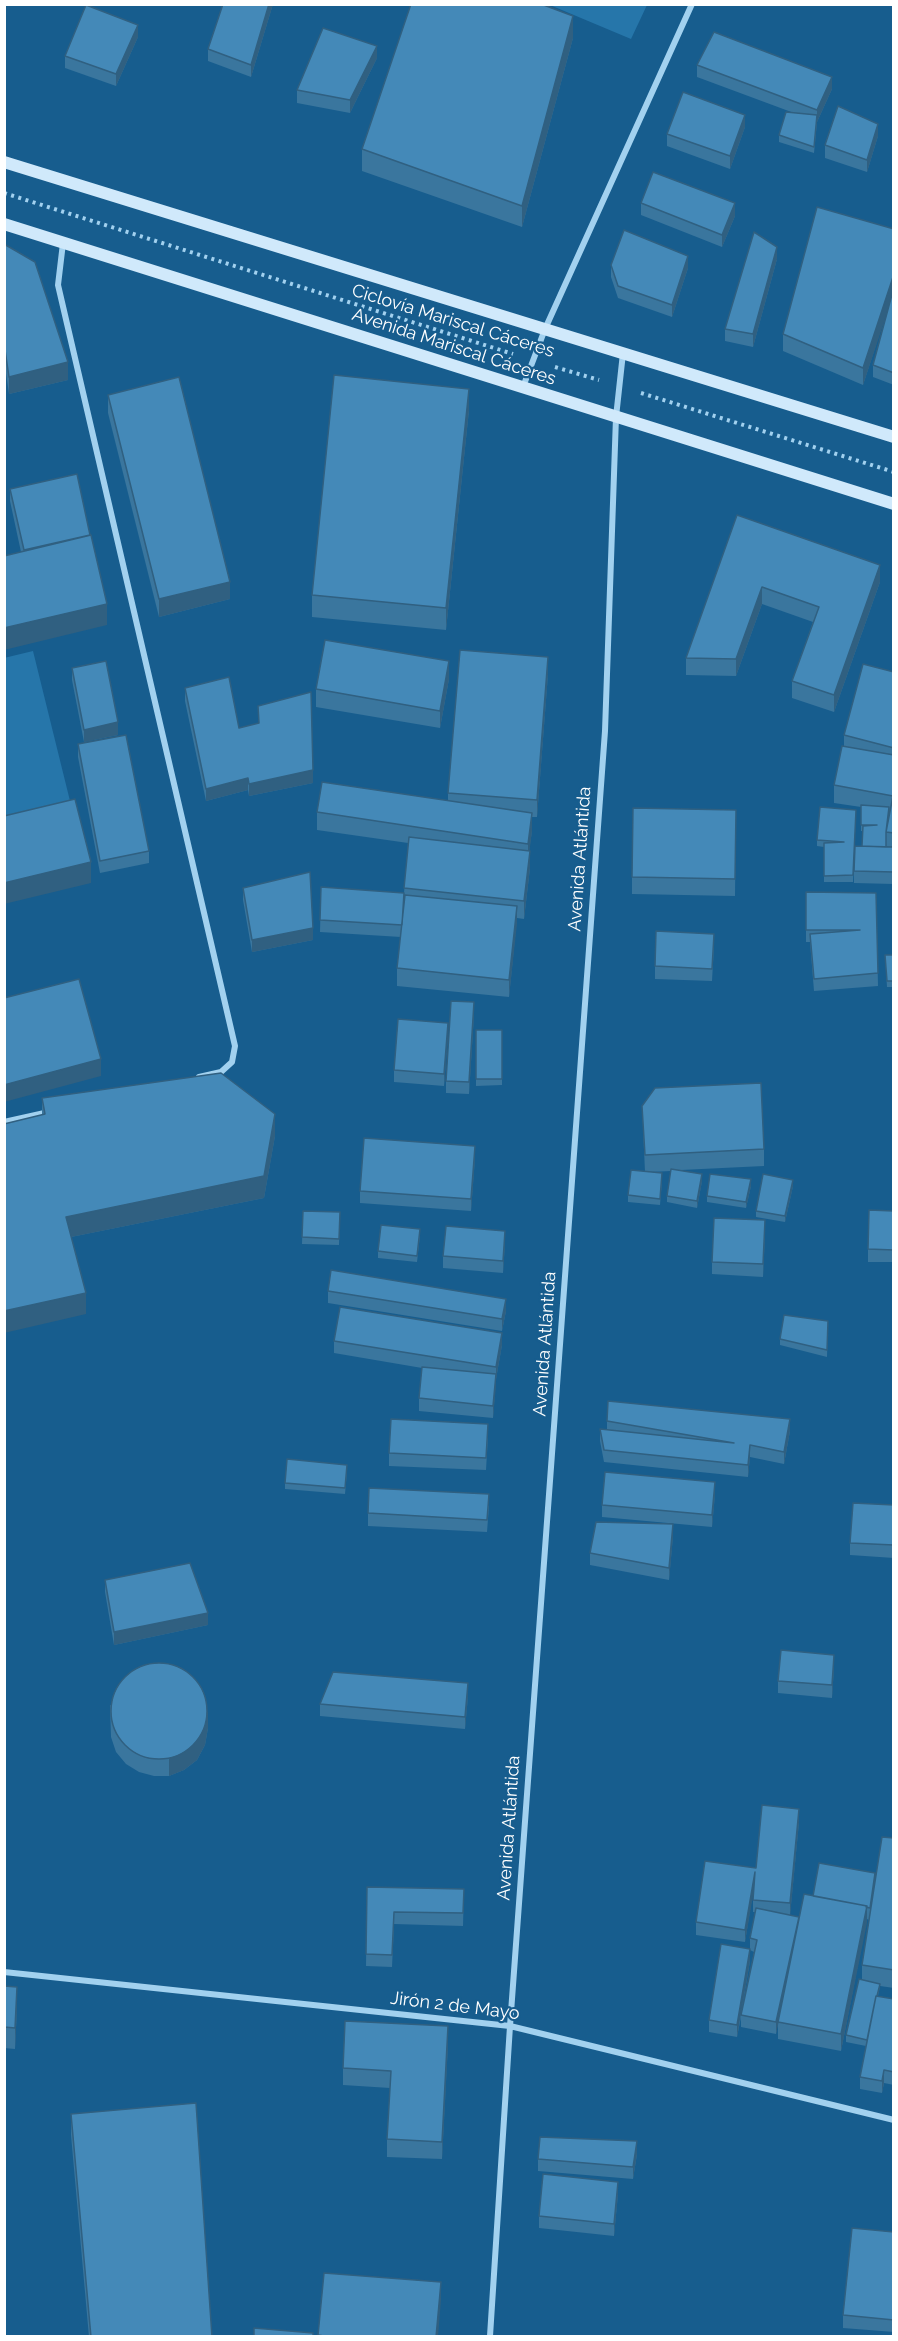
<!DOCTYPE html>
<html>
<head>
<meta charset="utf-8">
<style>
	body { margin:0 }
	#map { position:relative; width:898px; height:2341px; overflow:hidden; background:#175d8e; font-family:Raleway,sans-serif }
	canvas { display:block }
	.frame { position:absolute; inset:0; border:6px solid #fff; pointer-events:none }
</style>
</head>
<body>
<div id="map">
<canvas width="898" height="2341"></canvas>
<div class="frame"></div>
</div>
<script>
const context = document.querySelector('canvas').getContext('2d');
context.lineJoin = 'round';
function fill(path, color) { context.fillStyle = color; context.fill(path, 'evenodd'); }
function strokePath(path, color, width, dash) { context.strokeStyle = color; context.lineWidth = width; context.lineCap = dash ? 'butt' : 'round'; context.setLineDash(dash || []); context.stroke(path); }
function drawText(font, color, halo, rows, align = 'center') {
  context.font = font + ' Raleway,sans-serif'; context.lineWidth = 4.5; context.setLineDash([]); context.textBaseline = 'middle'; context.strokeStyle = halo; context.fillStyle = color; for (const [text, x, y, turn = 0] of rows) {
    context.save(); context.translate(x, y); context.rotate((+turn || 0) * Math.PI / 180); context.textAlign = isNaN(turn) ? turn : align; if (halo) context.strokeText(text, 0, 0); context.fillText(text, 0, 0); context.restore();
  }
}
const green = new Path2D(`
	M550 5H647L631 39Z
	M33 651 71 805 4 821V658Z`);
const path = new Path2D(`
	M4 193 513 354
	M555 367 599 380
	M641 393 894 472`);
const street = new Path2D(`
	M63 243 58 285 235 1046 232 1062 221 1072 199 1077
	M523 387 545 329 692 4
	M4 1122 49 1112
	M4 1972 510 2026 894 2120
	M490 2336 510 2026 605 731 616 417 623 353`);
const secondary = new Path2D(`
	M4 162 894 437
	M4 224 894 504`);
const wall = new Path2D(`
	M223 4H273L251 77 208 61V49Z
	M138 37 116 86 65 68V56Z
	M573 38 522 227 362 171V149Z
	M377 58 350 113 297 103V90Z
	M697 65 832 89 817 122 814 153 779 142V135L794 113 697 77Z
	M745 127 730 169 667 146V134Z
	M878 136 867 172 825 158V145Z
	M641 203 735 216 722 247 641 215Z
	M894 229V385L873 377V365L887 311 863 385 783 351V334Z
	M4 244 68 380 9 394 4 360Z
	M777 259 753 347 725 341V329Z
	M611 265 688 268 672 317 618 298 611 277Z
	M108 395 230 599 159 617 108 413Z
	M469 410 446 630 312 617V595Z
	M10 489 107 625 21 552 10 501Z
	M737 515 880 582 834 712 792 698V681L813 622 762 604 736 676 686 675V658Z
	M72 668 118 735 84 742 72 680Z
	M894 672V884L854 883V871L862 846V831H861V807L834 803V785L844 746V735Z
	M548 674 537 817H532V831L529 851 530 868 524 919 517 918 509 997 397 986V968L401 937 320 932 321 887 404 893 408 843 317 830V812L448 801V793Z
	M449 679 440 728 316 707V689Z
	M185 688 239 728 313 783 249 796 248 790 206 801 185 701Z
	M78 744 149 851V863L100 873 78 757Z
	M736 810 735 896 632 894V877Z
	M856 810 853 882H824V847L817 846V840Z
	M243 888 313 940 252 952 243 900Z
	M806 892 876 893 878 986 814 991 810 942H806Z
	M714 946 712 981 655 979V966Z
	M885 955H894V987H887Z
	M474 1014 469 1094 446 1093V1081Z
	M476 1030H502V1085L476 1086Z
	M448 1035 444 1086 394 1082V1070Z
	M42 1098 275 1136 264 1198 71 1237 86 1314 42 1115Z
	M642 1106 764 1149V1166L681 1170 702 1181 697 1208 667 1202V1196L671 1171 649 1172 662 1180 660 1205 628 1202V1195L645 1172Z
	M475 1158 471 1211 360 1203V1191Z
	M751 1186 746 1208 707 1202V1196Z
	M793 1186 785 1222 756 1217V1211Z
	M303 1211 340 1212 339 1245 302 1244Z
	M894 1211V1262H868V1249Z
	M765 1233 763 1277 712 1274V1262Z
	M420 1235 417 1262 378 1258V1251Z
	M505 1243 503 1273 443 1268V1256Z
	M328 1291 506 1311 502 1331 328 1303Z
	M828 1321 827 1357 780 1345V1339Z
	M334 1341 502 1345 496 1379 493 1418 419 1411V1398L422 1368 334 1353Z
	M607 1421 790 1431 784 1464 750 1457 748 1477 604 1462 600 1441V1429L607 1430Z
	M488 1436 486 1470 389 1466V1453Z
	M347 1471 345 1494 285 1489V1483Z
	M715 1494 712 1527 602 1517V1505Z
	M894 1505V1558L850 1555V1543Z
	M489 1506 487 1532 368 1526V1513Z
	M673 1536 669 1580 590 1565V1553Z
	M105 1580 208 1625 114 1645 105 1592Z
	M834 1667 832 1698 778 1693V1681Z
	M468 1696 465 1729 320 1716V1704Z
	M110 1705 208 1728 205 1745 197 1760 184 1770 169 1776H154L139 1772 126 1764 116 1752 111 1737Z
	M799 1822 790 1915 799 1917 813 1896 875 1880 894 1838V1988L880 1986 878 1996 894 1999V2085L884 2083 882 2093 860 2089V2077L866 2046 846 2042V2035L862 1980V1965L869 1920 867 1919 841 2051 778 2039V2022L776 2034 741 2027V2017L737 2037 709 2032V2020L750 1949V1938L755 1912H753V1892L745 1942 696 1935V1922L756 1868ZM750 1950 754 1952 742 2009 750 1961Z
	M367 1887 464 1889 463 1926 394 1924 392 1967 366 1966Z
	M4 1986 17 2008 15 2049 4 2048Z
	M448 2044 442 2159 387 2157V2139L390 2088 343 2085V2068Z
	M71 2114 212 2337H89L71 2135Z
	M637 2154 633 2179 538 2171V2159Z
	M618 2194 614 2236 539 2228V2216Z
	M894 2232V2332L843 2328V2315Z`);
const shadedWall = new Path2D(`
	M269 4H273L251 77V65Z
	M573 16V38L522 227V206Z
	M138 25V37L116 86V74Z
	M377 46V58L350 113V100Z
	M832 77V89L817 122V110Z
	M745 115V127L730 169V156Z
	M878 124V136L867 172V160Z
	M735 203V216L722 247V235Z
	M777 247V259L753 347V334Z
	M688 256V268L672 317V305Z
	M894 274V292L863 385V368Z
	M68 362V380L9 394V377Z
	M469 389V410L446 630V608Z
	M880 565V582L834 712V695Z
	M230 582V599L159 617V599Z
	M762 587V604L736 676V659Z
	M107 604V625L4 650V628Z
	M548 657V674L537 817V800Z
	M449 661V679L440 728V711Z
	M118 722V735L84 742V730Z
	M313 770V783L249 796V784Z
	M248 778V790L206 801V789Z
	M532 813V831L528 862V844Z
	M530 851V868L524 919V901Z
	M91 862V883L4 904V883Z
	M517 906V924L509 997V980Z
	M313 928V940L252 952V940Z
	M474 1002V1014L469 1094V1082Z
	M448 1023V1035L444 1086V1074Z
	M101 1059V1076L4 1102V1085Z
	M275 1114V1136L264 1198 66 1238V1217Z
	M475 1146V1158L471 1211V1199Z
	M702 1174V1181L697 1208V1201Z
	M751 1179V1186L746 1208V1202Z
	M793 1180V1186L785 1222V1216Z
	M765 1220V1233L763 1277V1264Z
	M505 1231V1243L503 1273V1261Z
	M86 1293V1314L4 1333V1311Z
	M506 1299V1311L502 1331V1319Z
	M502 1333V1345L496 1379V1367Z
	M496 1374V1386L493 1418V1406Z
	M790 1419V1431L784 1464V1452Z
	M750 1445V1457L748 1477V1465Z
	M715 1482V1494L712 1527V1515Z
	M673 1524V1536L669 1580V1568Z
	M208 1613V1625L114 1645V1632Z
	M834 1655V1667L832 1698V1685Z
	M468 1683V1696L465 1729V1717Z
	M208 1711V1728L205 1745 197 1760 184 1770 169 1776V1759Z
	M799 1809V1822L790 1916V1903Z
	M755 1872V1884L745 1942V1930Z
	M867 1906V1923L841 2051V2034Z
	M799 1917V1929L776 2034V2022Z
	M750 1949V1961L737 2037V2025Z
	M17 1987V2008L15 2049V2028Z
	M448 2026V2044L442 2159V2142Z
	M884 2070V2083L882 2093V2081Z
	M637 2141V2154L633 2179V2167Z
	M618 2182V2194L614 2236V2224Z
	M441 2282V2300L438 2337H436Z`);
const building = new Path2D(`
	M223 4H269L251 65 208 49Z
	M411 4H541L573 16 522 206 362 149Z
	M86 5 138 25 116 74 65 56Z
	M323 28 377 46 350 100 297 90Z
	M714 32 832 77 817 110 697 65Z
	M683 92 745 115 730 156 667 134Z
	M838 106 878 124 867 160 825 145Z
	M786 112 817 115 814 147 779 135Z
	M653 172 735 203 722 235 641 203Z
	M817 207 894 229V274L863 368 783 334Z
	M624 230 688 256 672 305 618 286 611 265Z
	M754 232 777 247 753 334 725 329Z
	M4 244 35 262 68 362 9 377 4 343Z
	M894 287V373L873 365Z
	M334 375 469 389 446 608 312 595Z
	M179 377 230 582 159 599 108 395Z
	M77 474 90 535 24 550 10 489Z
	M737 515 880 565 834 695 792 681 819 607 762 587 736 659 686 658Z
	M91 535 107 604 4 628V556Z
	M325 640 449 661 440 711 316 689Z
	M460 650 548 657 537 800 448 793Z
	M106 661 118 722 84 730 72 668Z
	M863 664 894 672V748L844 735Z
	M229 677 239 728 259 723 258 706 311 692 313 770 249 784 248 778 206 789 185 688Z
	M126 735 149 851 100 861 78 744Z
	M842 746 894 755V833L886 832 893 796 834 785Z
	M322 782 532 813 528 844 317 812Z
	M75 799 91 862 4 883V816Z
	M861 805 889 807 886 832V847L862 846 863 826 877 825H861Z
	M820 807 856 810 853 875 824 876V843L844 842 817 840Z
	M633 808 736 810 735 879 632 877Z
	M409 837 530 851 524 901 404 888Z
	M855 846 894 847V872L854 871Z
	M310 872 313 928 252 940 243 888Z
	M321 887 404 893 402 925 320 920Z
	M806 892 876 893 878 973 814 979 810 934 860 930H806Z
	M405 895 517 906 509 980 397 968Z
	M656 931 714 934 712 969 655 966Z
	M885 955H894V981H887Z
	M79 979 101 1059 4 1085V998Z
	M451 1001 474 1002 469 1082 446 1081Z
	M398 1019 448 1023 444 1074 394 1070Z
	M476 1030H502V1079H476Z
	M221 1073 275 1114 264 1176 66 1217 86 1293 4 1311V1124L45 1114 42 1098Z
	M761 1083 764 1149 645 1155 642 1106 655 1088Z
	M364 1138 475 1146 471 1199 360 1191Z
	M671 1169 702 1174 697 1201 667 1196Z
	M631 1170 662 1173 660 1199 628 1195Z
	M710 1174 751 1179 746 1202 707 1196Z
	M763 1174 793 1180 785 1216 756 1211Z
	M869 1210 894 1211V1250L868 1249Z
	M303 1211 340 1212 339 1239 302 1237Z
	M714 1218 765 1220 763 1264 712 1262Z
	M381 1225 420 1229 417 1256 378 1251Z
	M446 1226 505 1231 503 1261 443 1256Z
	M331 1270 506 1299 502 1319 328 1291Z
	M340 1307 502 1333 496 1367 334 1341Z
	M784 1315 828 1321 827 1350 780 1339Z
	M422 1367 496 1374 493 1406 419 1398Z
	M608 1401 790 1419 784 1452 750 1445 748 1465 604 1450 600 1429 734 1443 607 1421Z
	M391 1419 488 1424 486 1458 389 1453Z
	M287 1459 347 1465 345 1488 285 1483Z
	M605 1472 715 1482 712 1515 602 1505Z
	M369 1488 489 1494 487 1520 368 1513Z
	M853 1503 894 1505V1545L850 1543Z
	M596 1522 673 1524 669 1568 590 1553Z
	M190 1563 208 1613 114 1632 105 1580Z
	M781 1650 834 1655 832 1685 778 1681Z
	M111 1711a48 48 0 1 1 96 0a48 48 0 1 1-96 0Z
	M333 1672 468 1683 465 1717 320 1704Z
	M762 1805 799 1809 790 1903 753 1900 755 1872 745 1930 696 1922 705 1861 756 1868Z
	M882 1837 894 1838V1970L862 1965Z
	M819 1863 875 1873 870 1908 866 1907 867 1906 813 1896Z
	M367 1887 464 1889 463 1913 394 1912 392 1955 366 1954Z
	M804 1894 867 1906 841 2034 778 2022Z
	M756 1908 799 1917 776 2022 741 2015 757 1940 750 1938Z
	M721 1944 750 1949 737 2025 709 2020Z
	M859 1979 880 1984 877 1996H876L867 2040 846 2035Z
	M4 1986 17 1987 15 2028 4 2027Z
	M876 1996 894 1999V2072L884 2070 882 2081 860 2077Z
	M345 2021 448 2026 442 2142 387 2139 391 2071 343 2068Z
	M196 2103 212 2337H91L71 2114Z
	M540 2137 637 2141 633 2167 538 2159Z
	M543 2174 618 2182 614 2224 539 2216Z
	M852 2228 894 2232V2320L843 2315Z
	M324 2273 441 2282 436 2337H330L318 2335Z
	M254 2328 313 2333V2337H254Z`);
const streetNames = [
	["Ciclovía Mariscal Cáceres",453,321,17],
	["Avenida Mariscal Cáceres",454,347,18],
	["Avenida Atlántida",580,859,-86],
	["Avenida Atlántida",545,1344,-86],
	["Avenida Atlántida",509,1828,-86],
	["Jirón 2 de Mayo",455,2006,7]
];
fill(green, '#2676aa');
strokePath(path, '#a2d1ef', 4, [3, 4.5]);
strokePath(street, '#a2d1ef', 6);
strokePath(secondary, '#d0e9fb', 12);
fill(wall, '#3a769e');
fill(shadedWall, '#306081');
fill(building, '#4489b8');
strokePath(building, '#306081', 1.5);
drawText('18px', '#fff', '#175d8e', streetNames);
</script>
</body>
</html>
